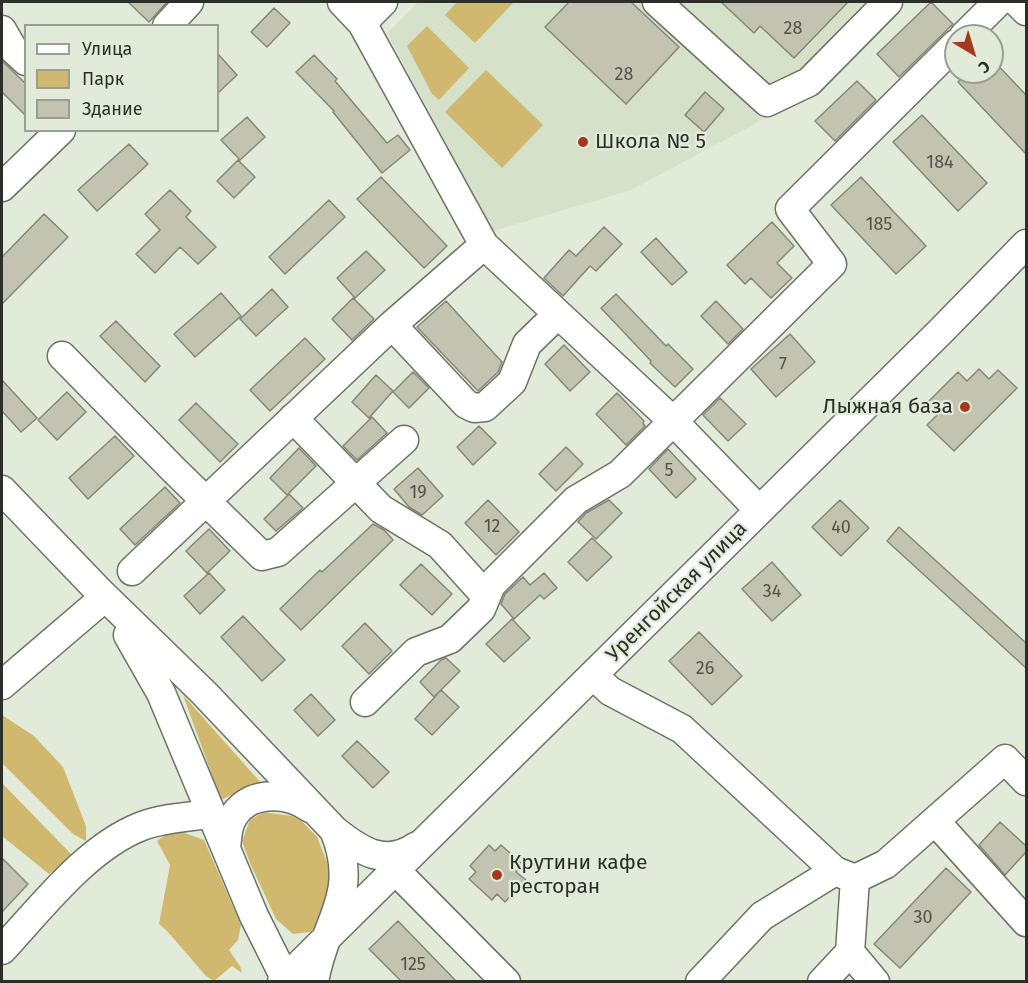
<!DOCTYPE html>
<html>
<head>
<meta charset="utf-8">
<style>
	body { margin:0 }
	#map { position:relative; width:1028px; height:983px; overflow:hidden; background:#e2ebd9; font-family:"Fira Sans",sans-serif }
	canvas { display:block }
	.frame { position:absolute; inset:0; border:3px solid #2c2f29; pointer-events:none }
	.legend { position:absolute; left:24px; top:24px; width:195px; height:108px; box-sizing:border-box; background:#e2ebd9; border:2px solid #99a093; margin:0; padding:8px 10px; list-style:none; font-size:18px; color:#2c2f29 }
	.legend li { display:flex; align-items:center; gap:12px; height:30px }
	.legend b { width:30px; border:2px solid #99a093 }
	.north { position:absolute; left:944px; top:24px; width:60px; height:60px; box-sizing:border-box; background:#e2ebd9; border:2px solid #99a093; border-radius:50%; rotate:142deg; font-size:16px; font-weight:700; line-height:24px; text-align:center; color:#2c2f29 }
	.north::after { content:''; display:block; margin:auto; width:21px; height:27px; background:#a23a1d; clip-path:polygon(50% 0,100% 100%,50% 72%,0 100%) }
</style>
</head>
<body>
<div id="map">
<canvas width="1028" height="983"></canvas>
<div class="frame"></div>
<ul class="legend">
<li><b style="height:8px;background:#fff"></b>Улица</li>
<li><b style="height:16px;background:#d0b86f"></b>Парк</li>
<li><b style="height:16px;background:#c2c3b1"></b>Здание</li>
</ul>
<div class="north">С</div>
</div>
<script>
const context = document.querySelector('canvas').getContext('2d');
context.lineJoin = 'round';
function fill(path, color) { context.fillStyle = color; context.fill(path, 'evenodd'); }
function strokePath(path, color, width, dash) { context.strokeStyle = color; context.lineWidth = width; context.lineCap = dash ? 'butt' : 'round'; context.setLineDash(dash || []); context.stroke(path); }
function drawText(font, color, halo, rows, align = 'center') {
  context.font = font + ' "Fira Sans",sans-serif'; context.lineWidth = 4.5; context.setLineDash([]); context.textBaseline = 'middle'; context.strokeStyle = halo; context.fillStyle = color; for (const [text, x, y, turn = 0] of rows) {
    context.save(); context.translate(x, y); context.rotate((+turn || 0) * Math.PI / 180); context.textAlign = isNaN(turn) ? turn : align; if (halo) context.strokeText(text, 0, 0); context.fillText(text, 0, 0); context.restore();
  }
}
const built = new Path2D(`
	M418 2H903L809 95 631 190 493 231 387 33Z`);
const green = new Path2D(`
	M457 2H514L475 43 445 15Z
	M427 26 469 68 439 100 432 94 407 46Z
	M486 70 543 125 502 168 445 112Z
	M183 695 262 784 243 789 221 800Z
	M2 715 34 736 63 767 86 826V841L73 834 2 763Z
	M2 783 73 856 49 874 2 836Z
	M264 812 298 817 317 837 327 862 331 893 324 919 310 932 293 934 276 919 250 863 242 841 250 820Z
	M182 832 204 840 241 925 238 940 229 950 240 966 242 973 232 966 214 981 206 976 167 931 159 924 170 865 157 841 168 833Z`);
const building = new Path2D(`
	M128 2H167L149 22Z
	M569 2H631L679 47 626 104 545 27Z
	M721 2H848L794 58 760 26 754 33Z
	M931 2 953 24 899 77 877 54Z
	M274 8 290 23 267 47 251 32Z
	M218 54 237 75 218 93Z
	M314 55 337 79 335 81 387 143 398 135 410 150 382 173 333 112 334 111 296 72Z
	M992 59 1026 95V154L958 82 968 72H992Z
	M2 61 26 84V116L2 92Z
	M857 81 876 100 835 141 815 121Z
	M705 92 724 109 704 132 685 115Z
	M922 115 987 183 958 211 893 142Z
	M247 117 265 137 240 160 221 140Z
	M129 144 148 164 97 211 78 190Z
	M238 160 255 177 234 198 217 181Z
	M381 177 447 246 424 268 357 199Z
	M861 177 926 246 896 274 831 205Z
	M170 190 191 211 186 217 216 247 198 264 180 247 155 273 136 254 160 230 145 214Z
	M329 200 345 217 285 274 269 257Z
	M44 214 68 237 2 304V257Z
	M772 222 794 246 777 263 792 278 771 298 751 278 745 284 727 265Z
	M604 227 622 244 596 271 590 266 563 296 544 278 569 250 576 256Z
	M656 238 687 272 672 285 641 252Z
	M366 251 385 270 355 298 337 278Z
	M272 289 288 307 256 336 240 319Z
	M221 293 241 316 195 357 174 334Z
	M616 294 666 346 668 344 693 369 675 387 650 363 651 361 601 308Z
	M353 298 374 319 352 340 332 319Z
	M446 301 502 362 498 372 478 391 417 327Z
	M716 301 743 329 728 344 701 316Z
	M116 321 160 366 145 382 100 336Z
	M790 334 815 362 776 397 751 369Z
	M305 338 325 359 270 411 250 390Z
	M564 345 590 372 570 391 545 364Z
	M979 369 989 379 998 370 1017 388 954 451 927 425 939 413 928 402 958 372 967 381Z
	M413 372 429 388 409 408 393 392Z
	M376 375 393 391 369 418 352 402Z
	M2 380 37 418 21 432 2 411Z
	M67 392 86 412 57 440 38 420Z
	M617 393 644 421 643 423 645 426 626 445 596 414Z
	M720 398 746 424 728 441 703 415Z
	M196 403 238 444 220 462 179 420Z
	M372 417 387 433 357 460 343 446Z
	M479 426 496 443 473 465 457 447Z
	M115 436 134 456 88 499 69 478Z
	M566 447 583 464 556 491 539 474Z
	M299 448 316 466 287 495 270 478Z
	M668 449 696 479 676 498 649 469Z
	M418 468 443 496 422 515 409 507 394 489Z
	M165 487 180 503 135 545 120 529Z
	M289 494 303 508 276 531 264 519Z
	M488 500 519 532 496 555 465 523Z
	M609 500 622 513 596 539 578 522 586 513Z
	M840 500 869 528 841 556 812 527Z
	M373 524 384 530 393 540 301 630 280 609 320 570 322 572Z
	M899 527 1026 643V668L887 541Z
	M209 529 230 551 207 573 186 551Z
	M592 538 612 557 587 581 568 562Z
	M772 562 801 595 772 621 742 589Z
	M421 564 452 594 432 615 400 585Z
	M209 573 225 590 200 614 184 596Z
	M544 573 557 588 544 599 540 595 514 619 501 604 505 594 523 577 530 585Z
	M243 616 285 660 262 681 221 637Z
	M512 619 530 638 504 662 486 644Z
	M365 623 392 651 369 674 342 646Z
	M699 632 742 676 712 705 669 661Z
	M446 658 460 671 434 697 420 682 441 660Z
	M441 690 459 707 432 735 415 719Z
	M311 694 335 720 318 736 294 710Z
	M357 741 389 772 373 788 342 756Z
	M1000 822 1026 846V852L1005 875 979 845Z
	M489 845 495 851 501 845 523 865 516 872 526 880 505 902 497 894 492 900 469 879 476 872 470 866Z
	M2 858 28 884 2 912Z
	M946 868 971 892 900 968 874 944Z
	M398 921 456 981H401L369 949Z`);
const minor = new Path2D(`
	M342 2 362 23 484 245 674 422 759 510
	M657 2 767 102 809 82 888 2
	M1017 2 1026 11
	M362 23 383 2
	M167 26 189 2
	M2 30 13 49 26 61
	M964 36 998 2
	M2 187 61 130
	M392 325 466 404 474 408 485 407 512 382 527 344 558 314
	M62 356 175 471 262 556 278 552 404 440
	M293 418 381 509 440 545 486 596
	M2 490 97 589 204 693 334 830C361 896 324 920 314 982
	M132 571 392 325 484 245
	M128 635 161 693 254 916 287 982
	M593 675 610 691 682 729 835 871 855 879 886 864 1005 759 1026 781
	M2 685 105 597
	M365 702 416 652 450 639 481 609 491 585 576 500 620 474 832 264 790 209 956 44
	M935 821 1026 922
	M334 830C360 851 386 868 417 846
	M226 849C227 840 227 830 231 821 245 790 286 791 310 808
	M395 870 506 982
	M2 950C41 908 87 847 142 826 164 818 188 817 210 814
	M850 952 875 982
	M282 982 941 331 1026 244
	M700 982 762 916 835 871
	M822 982 850 952 855 879`);
const markers = [
	[583,142,6,"#a23a1d"],
	[965,407,6,"#a23a1d"],
	[497,875,6,"#a23a1d"]
];
const numberNames = [
	["28",793,29],
	["28",624,75],
	["184",940,163],
	["185",879,225],
	["7",783,365],
	["5",669,471],
	["19",418,493],
	["12",492,527],
	["40",841,528],
	["34",772,592],
	["26",705,669],
	["30",923,918],
	["125",413,965]
];
const poiNames = [
	["Школа № 5",595,142],
	["Лыжная база",953,407,"right"],
	["Крутини кафе",509,863],
	["ресторан",509,887]
];
const streetNames = [
	["Уренгойская улица",677,592,-45]
];
fill(built, '#d5e2c9');
fill(green, '#d0b86f');
fill(building, '#c2c3b1');
strokePath(building, '#868776', 1.5);
strokePath(minor, '#6b7363', 31);
strokePath(minor, '#fff', 28);
for (const [x, y, r, color] of markers) { const dot = new Path2D(); dot.arc(x, y, r, 0, 2 * Math.PI); context.fillStyle = color; context.fill(dot); strokePath(dot, '#e2ebd9', 2); }
drawText('18px', '#52544b', null, numberNames);
drawText('21px', '#2c2f29', '#e2ebd9', poiNames, 'left');
drawText('21px', '#2c2f29', '#e2ebd9', streetNames);
</script>
</body>
</html>
